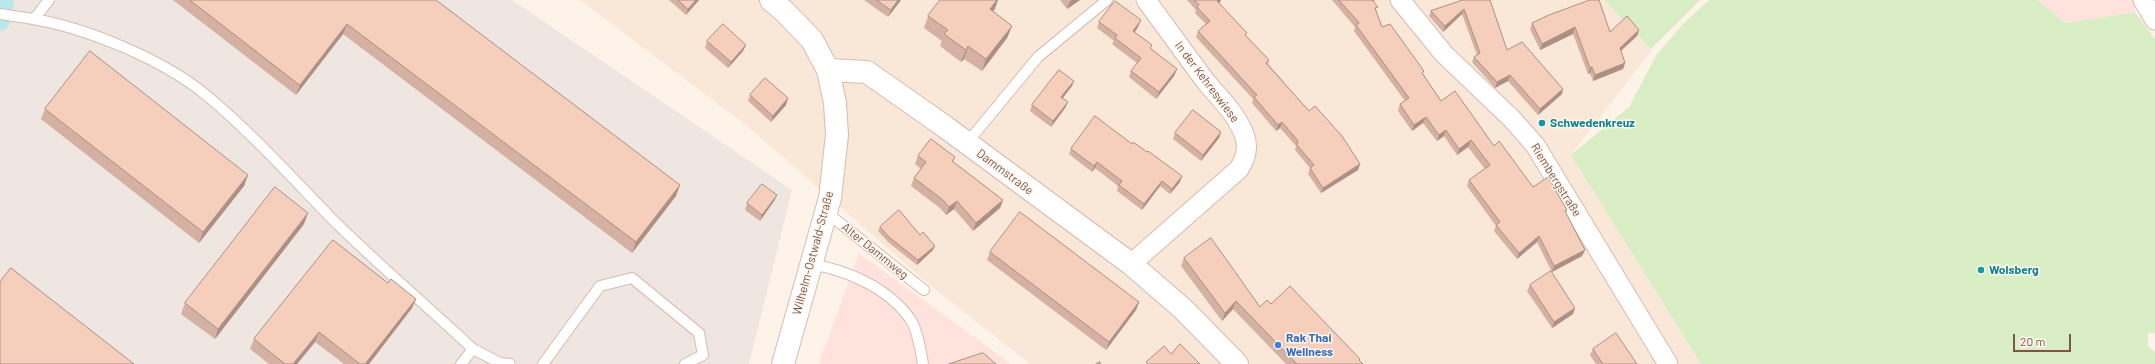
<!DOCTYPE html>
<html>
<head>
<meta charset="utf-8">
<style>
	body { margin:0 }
	#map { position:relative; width:2155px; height:364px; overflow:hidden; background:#fef3e8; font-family:Barlow,sans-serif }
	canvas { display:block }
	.scale { position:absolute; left:2013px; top:334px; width:58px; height:18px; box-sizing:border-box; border:2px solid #7c5648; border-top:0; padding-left:5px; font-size:12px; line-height:14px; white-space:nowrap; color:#7c5648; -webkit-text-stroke:3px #fff8f0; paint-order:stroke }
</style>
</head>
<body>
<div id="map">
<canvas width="2155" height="364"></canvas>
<div class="scale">20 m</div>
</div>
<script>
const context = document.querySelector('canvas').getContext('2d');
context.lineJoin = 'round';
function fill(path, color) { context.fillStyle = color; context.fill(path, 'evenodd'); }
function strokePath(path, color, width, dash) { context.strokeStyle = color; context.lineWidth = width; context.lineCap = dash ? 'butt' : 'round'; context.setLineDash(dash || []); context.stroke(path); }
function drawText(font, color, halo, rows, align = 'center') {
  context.font = font + ' Barlow,sans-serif'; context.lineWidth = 3; context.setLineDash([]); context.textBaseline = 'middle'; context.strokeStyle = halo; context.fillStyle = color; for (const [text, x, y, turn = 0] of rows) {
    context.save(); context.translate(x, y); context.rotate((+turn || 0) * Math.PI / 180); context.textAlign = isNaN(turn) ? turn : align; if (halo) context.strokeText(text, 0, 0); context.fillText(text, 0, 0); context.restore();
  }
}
const residential = new Path2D(`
	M580 0H1604L1652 50 1571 155 1701 364H1030L926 282 752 130Z`);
const commercial = new Path2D(`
	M2038 0H2134L2135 12 2065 23Z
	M859 253 1011 364H819Z`);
const industrial = new Path2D(`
	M0 0H512L792 190 749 364H0Z`);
const green = new Path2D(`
	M1604 0H1700L1651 49Z
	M1709 0H2038L2065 23 2135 12 2155 39V333H2148V346L2155 352V364H1701L1571 155 1629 107 1657 54 1683 24Z`);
const canal = new Path2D(`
	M0 21 4 0`);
const service = new Path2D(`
	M0 14C11 16 22 17 33 19 87 28 164 60 206 95 252 133 293 179 335 222 380 266 427 306 473 349L500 363 510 364
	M34 19 49 0
	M967 143 1038 57 1107 0
	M826 212 924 290
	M810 264C848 270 891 289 912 322 918 333 921 352 923 364
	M461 364 473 349
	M543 364 600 286 632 278 699 333 703 355 685 364`);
const minor = new Path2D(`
	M1400 0 1444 54 1512 119 1535 145 1668 364
	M2143 0 2155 20
	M1131 264 1239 169C1246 158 1249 146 1244 134 1236 114 1220 98 1206 82 1186 55 1166 27 1146 0`);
const tertiary = new Path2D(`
	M771 0 784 11 812 40 828 70 835 103 837 135 830 198 783 364
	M828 70 867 72 944 126 1131 264 1183 309 1237 364`);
const wall = new Path2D(`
	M173 0H436L676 196 632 253 343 34 296 95Z
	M669 0H699L686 15Z
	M864 0H901L888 17Z
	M1060 0H1080L1067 9Z
	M1187 0H1221L1219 3 1246 36 1269 60 1268 64 1309 111 1360 164 1358 170 1321 193 1308 174 1310 168 1295 150 1296 146 1280 128 1276 131 1252 103 1253 99 1196 37 1198 31 1206 24 1195 13 1196 10Z
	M1332 0H1375L1374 2 1376 11 1382 27 1423 74 1441 101 1494 146 1533 187 1567 210 1566 213 1585 250 1582 256 1552 272 1537 242 1517 259 1494 231 1496 226 1467 186 1469 180 1485 169 1468 147 1457 155 1444 136 1437 141 1423 123 1412 131 1398 111 1400 104 1405 101 1354 31 1355 27Z
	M1463 0 1507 50 1562 94 1538 115 1508 81 1495 88 1472 62 1474 57 1477 55 1462 14 1443 32 1429 16 1431 11Z
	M995 9 993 11 1012 26 1007 38 982 71 964 59 961 62 940 46 942 41 924 28 928 16Z
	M1099 22 1138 27 1135 32 1151 49 1177 69 1174 76 1156 99 1129 77 1131 71 1137 63 1112 44 1114 41 1097 28Z
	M1532 23 1610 32 1639 30 1637 36 1621 51 1625 63 1623 69 1593 81 1590 73 1588 74 1573 34 1540 50 1530 29Z
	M707 41 746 45 743 51 728 68 705 48Z
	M1072 86 1062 98 1068 102 1065 108 1051 127 1030 111 1032 105Z
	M750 95 786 105 771 122 748 101Z
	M45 109 248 175 244 186 199 243 41 119Z
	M1221 132 1219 138 1201 161 1173 139 1175 133Z
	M1071 149 1180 182 1170 194 1160 186 1142 210 1117 191 1118 186 1095 168 1092 172 1069 154Z
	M918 156 955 157 953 162 1003 200 1000 208 973 231 954 209 946 215 940 208 911 186 914 178 921 169 915 164Z
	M777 195 774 201 760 221 745 210 747 203Z
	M304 224 215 339 181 314 185 303Z
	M880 227 933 250 917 265 888 242 878 231Z
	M990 252 1139 302 1136 310 1106 350 987 260Z
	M1184 258 1260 307 1271 304 1360 359 1359 360 1363 364H1286L1233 309 1222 321 1181 266Z
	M388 283 416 299 412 308 369 364H344L315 342 297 364H269L250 349 254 339Z
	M1530 285 1573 314 1552 328 1527 291Z
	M1593 349 1637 364H1596L1590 355Z`);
const shadedWall = new Path2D(`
	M696 0H699L686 15 688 9Z
	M898 0H901L888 17 891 10Z
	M997 0H998L995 9 985 21 990 9Z
	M1072 0H1080L1067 9 1070 1Z
	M1218 0H1221L1220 2 1215 7 1217 1Z
	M1464 9 1462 14 1443 32 1445 26Z
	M1141 20 1138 27 1131 37 1133 31Z
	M347 24 343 34 296 95 300 85Z
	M1012 26 1007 38 982 71 986 59Z
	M1575 27 1573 34 1540 50 1542 44Z
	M1639 30 1637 36 1617 54 1620 48Z
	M746 45 743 51 728 68 731 62Z
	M968 46 964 59 961 62 966 50Z
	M1625 63 1623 69 1593 81 1595 75Z
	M1592 67 1590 73 1588 74 1590 68Z
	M1177 69 1174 76 1156 99 1159 92Z
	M1510 75 1508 81 1495 88 1497 82Z
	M1074 81 1072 86 1059 103 1061 97Z
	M1563 89 1562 94 1538 115 1540 109Z
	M788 98 786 105 771 122 773 116Z
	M1068 102 1065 108 1051 127 1053 121Z
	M1426 117 1423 123 1412 131 1414 125Z
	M1282 122 1280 128 1276 131 1278 125Z
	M1446 130 1444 136 1437 141 1439 135Z
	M1221 132 1219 138 1201 161 1203 155Z
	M1471 140 1468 147 1457 155 1459 149Z
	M1097 162 1095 168 1092 172 1094 166Z
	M1360 164 1358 170 1321 193 1323 188Z
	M248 175 244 186 199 243 203 232Z
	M1182 176 1180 182 1170 194 1172 189Z
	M1162 181 1160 186 1142 210 1144 204Z
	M680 185 676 196 632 253 636 242Z
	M777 195 774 201 760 221 762 215Z
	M1003 200 1000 208 973 231 976 223Z
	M957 201 954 209 946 215 949 207Z
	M308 213 304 224 215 339 218 329Z
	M1539 236 1537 242 1517 259 1519 253Z
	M935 246 933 250 917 265 918 260Z
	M1585 250 1582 256 1552 272 1554 266Z
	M416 299 412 308 369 364H365Z
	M1236 301 1233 309 1222 321 1225 313Z
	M1139 302 1136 310 1106 350 1109 342Z
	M1575 308 1573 314 1552 328 1554 322Z
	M319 332 315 342 297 364H293Z`);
const building = new Path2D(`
	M190 0H436L680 185 636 242 347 24 300 85Z
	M678 0H696L688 9Z
	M877 0H898L891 10Z
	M940 0H997L990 9 1012 26 986 59 968 46 966 50 944 34 948 30 928 16Z
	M1194 0H1218L1217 1 1247 33 1245 35 1269 60 1266 63 1309 111 1315 106 1342 136 1360 164 1323 188 1310 168 1314 165 1297 145 1298 141 1282 122 1278 125 1254 97 1257 95 1198 31 1210 21 1197 7 1199 5Z
	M1339 0H1372L1378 7 1375 8 1382 27 1390 24 1424 71 1422 73 1441 101 1455 91 1494 146 1499 141 1533 187 1548 177 1567 210 1565 211 1585 250 1554 266 1539 236 1519 253 1496 225 1500 222 1469 180 1490 165 1471 140 1459 149 1446 130 1439 135 1426 117 1414 125 1400 104 1409 98 1356 25 1359 23Z
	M1463 0H1490L1507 50 1522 42 1563 89 1540 109 1510 75 1497 82 1474 57 1480 53 1464 9 1445 26 1431 11Z
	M1590 0H1599L1610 32 1627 16 1639 30 1620 48 1625 63 1595 75 1592 67 1590 68 1575 27 1542 44 1532 23 1549 15Z
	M1115 1 1141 20 1133 31 1152 45 1150 48 1177 69 1159 92 1131 71 1141 58 1115 38 1117 35 1099 22Z
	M723 24 746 45 731 62 707 41Z
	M90 51 248 175 203 232 45 109Z
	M1059 70 1074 81 1061 97 1068 102 1053 121 1032 105Z
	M765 78 788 98 773 116 750 95Z
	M1193 110 1221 132 1203 155 1175 133Z
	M1095 116 1132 144 1133 142 1147 152 1148 151 1182 176 1172 189 1162 181 1144 204 1119 185 1122 181 1097 162 1094 166 1071 149Z
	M931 139 955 157 952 161 1003 200 976 223 957 201 949 207 943 200 914 178 926 162 918 156Z
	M762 184 777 195 762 215 747 203Z
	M275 187 308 213 218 329 185 303Z
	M899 210 920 235 923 232 935 246 918 260 890 238 880 227Z
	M1020 212 1139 302 1109 342 990 252Z
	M1211 238 1260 307 1267 300 1271 304 1290 286 1360 359 1359 360 1363 364H1297L1236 301 1225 313 1184 258Z
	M333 240 388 283 391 279 416 299 365 364H360L319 332 293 364H285L254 339Z
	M11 268 134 364H0V282Z
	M1551 271 1575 308 1554 322 1530 285Z
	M1616 333 1637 364H1603L1593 349Z
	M1180 344 1200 364H1148L1146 362 1164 346 1171 354Z
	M983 353 996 364H949Z
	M1100 362 1101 364H1096Z`);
const markers = [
	[1542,123,4,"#0f9aa8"],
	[1981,270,4,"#0f9aa8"],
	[1278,345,4,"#3f7fe0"]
];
const streetNames = [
	["In der Kehreswiese",1207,82,53],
	["Dammstraße",1005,172,37],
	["Riembergstraße",1556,180,58],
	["Alter Dammweg",875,251,39],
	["Wilhelm-Ostwald-Straße",813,253,-75]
];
const cultureNames = [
	["Schwedenkreuz",1550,123],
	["Wolsberg",1989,270]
];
const shopNames = [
	["Rak Thai",1286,338],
	["Wellness",1286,352]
];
fill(residential, '#f9e7d8');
fill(commercial, '#ffe2db');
fill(industrial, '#efe6e1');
fill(green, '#d9eec4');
strokePath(canal, '#b9e8eb', 20);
strokePath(service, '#d5bcae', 12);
strokePath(minor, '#d5bcae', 21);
strokePath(tertiary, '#d5bcae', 24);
strokePath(service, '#fff', 10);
strokePath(minor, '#fff', 19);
strokePath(tertiary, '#fff', 22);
fill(wall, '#d4b1a2');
fill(shadedWall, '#ac9084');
fill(building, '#f6cebc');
strokePath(building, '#ac9084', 1);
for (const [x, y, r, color] of markers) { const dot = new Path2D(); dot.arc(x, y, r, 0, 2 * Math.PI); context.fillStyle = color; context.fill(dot); strokePath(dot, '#fff8f0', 1.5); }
drawText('12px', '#7c5648', '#fff8f0', streetNames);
drawText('bold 12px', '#0d838f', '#fff8f0', cultureNames, 'left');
drawText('bold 12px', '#366cbe', '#fff8f0', shopNames, 'left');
</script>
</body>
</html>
